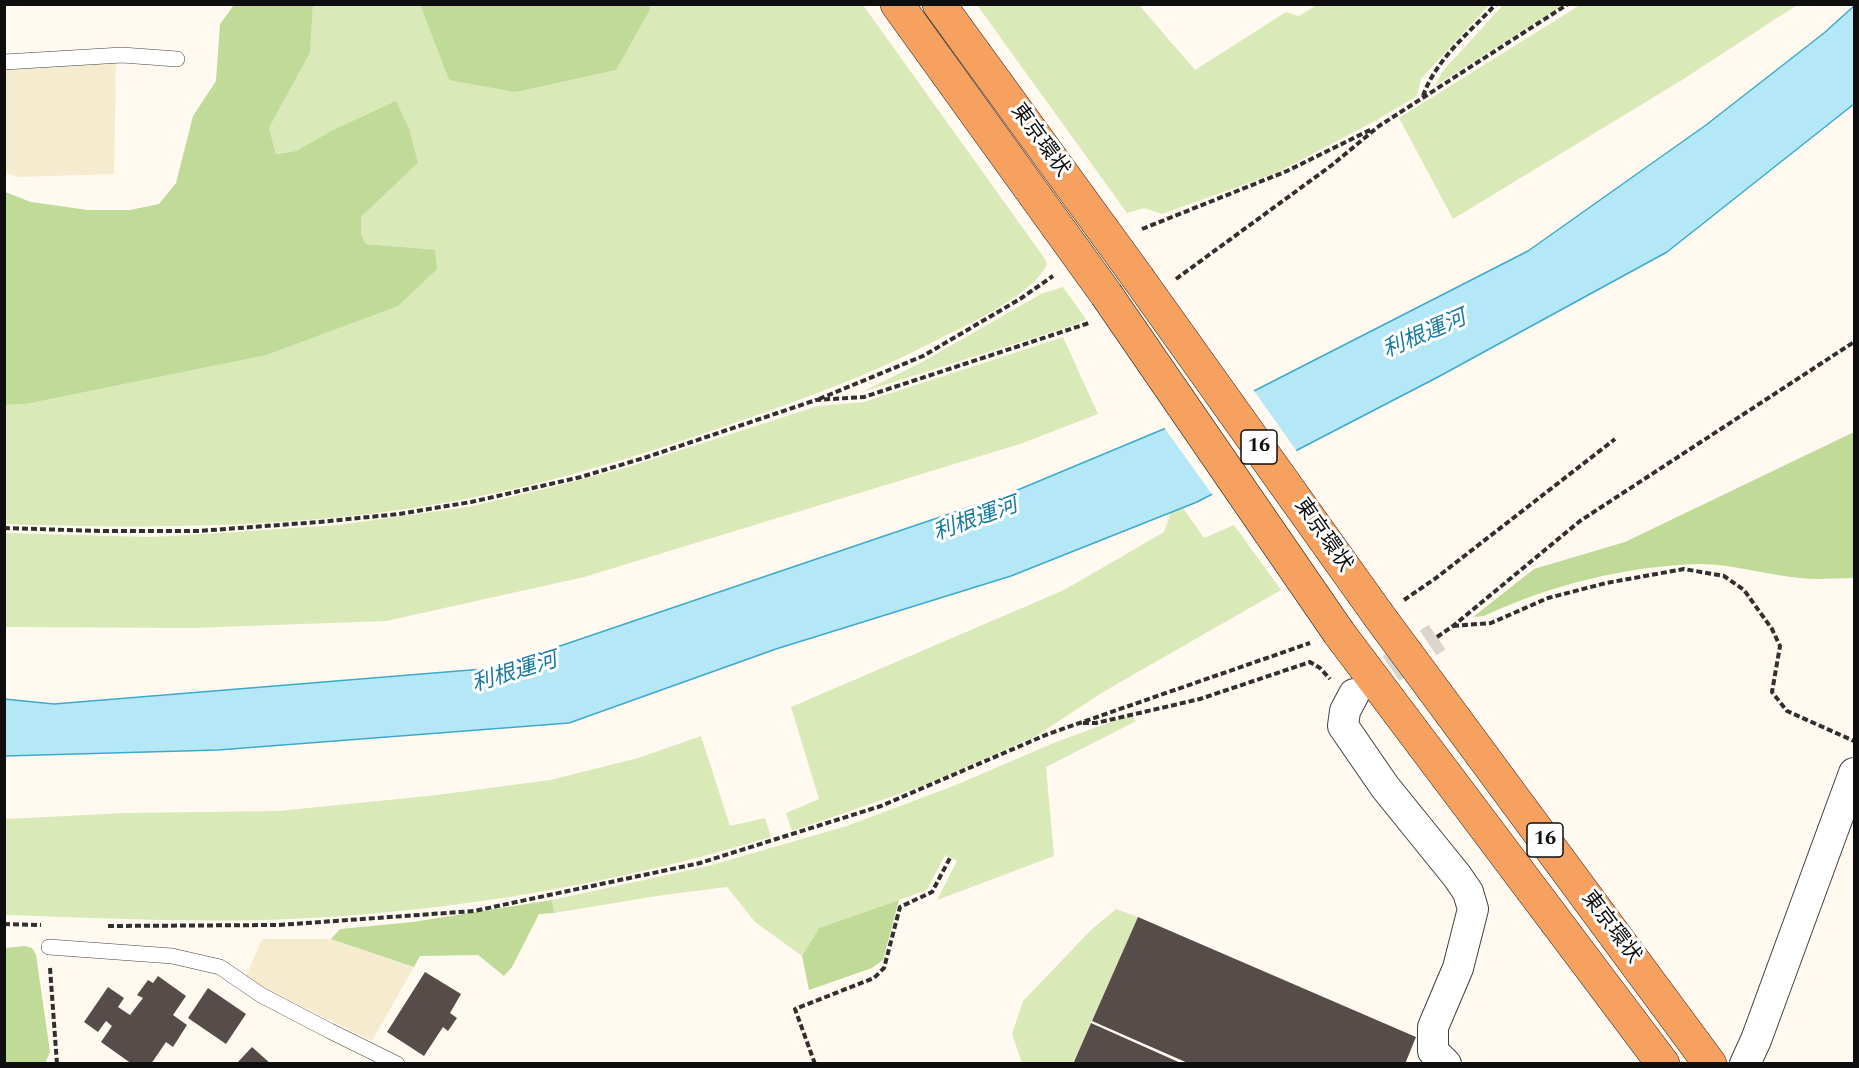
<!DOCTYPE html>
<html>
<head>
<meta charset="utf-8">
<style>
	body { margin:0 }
	#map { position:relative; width:1859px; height:1068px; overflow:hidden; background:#fff9ef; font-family:Spectral,serif }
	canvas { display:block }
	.frame { position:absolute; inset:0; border:6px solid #0e0e0e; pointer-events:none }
</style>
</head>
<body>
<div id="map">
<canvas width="1859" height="1068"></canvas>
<div class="frame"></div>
</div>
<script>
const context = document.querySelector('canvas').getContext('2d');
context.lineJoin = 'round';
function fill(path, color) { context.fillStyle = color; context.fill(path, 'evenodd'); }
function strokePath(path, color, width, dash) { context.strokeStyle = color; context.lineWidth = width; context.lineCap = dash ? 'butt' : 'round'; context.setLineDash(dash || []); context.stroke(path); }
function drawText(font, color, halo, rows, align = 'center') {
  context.font = font + ' Spectral,"Noto Sans JP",serif'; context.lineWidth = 6; context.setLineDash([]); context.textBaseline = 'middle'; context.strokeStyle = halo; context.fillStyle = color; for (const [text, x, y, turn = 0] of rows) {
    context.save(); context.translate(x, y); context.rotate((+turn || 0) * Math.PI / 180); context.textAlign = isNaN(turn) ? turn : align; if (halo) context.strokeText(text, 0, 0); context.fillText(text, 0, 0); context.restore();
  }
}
const farmland = new Path2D(`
	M116 60 114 174 18 177 5 172V67Z
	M262 939H331L414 967 372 1041 245 978Z`);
const green = new Path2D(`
	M1504 4 1563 5 1435 86 1442 72Z
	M313 5H420L449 80 650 10 649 5H863L1045 259 1047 264C1036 293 963 327 935 341 870 375 801 400 731 424 637 457 542 486 444 503 299 528 151 529 5 524L4 405 26 404 399 247 366 244 361 234V217L418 163 329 132 296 151 276 154 269 128 310 53Z
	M977 5H1139L1195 70 1286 12 1299 16 1317 5H1489L1421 79 1417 96 1375 121 1276 173 1162 214 1144 208 1127 213Z
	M1580 5H1797L1682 80 1453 219 1399 118Z
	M1063 287 1086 319 1074 325 862 392 924 361 1041 294Z
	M1063 337 1098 414 1020 444 584 577 386 621 192 628 5 627V533L151 537 205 534 338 525 468 507 549 488 625 468 818 406 864 402Z
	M1183 508 1204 538 1234 525 1281 590 1103 692 1036 736 925 785 792 831 786 813 819 799 791 707 1064 590 1164 532 1171 512Z
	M1130 715 1136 721 1046 767 1054 856 937 900 957 861 945 855 927 890 819 928 802 956 755 922 727 887 663 895 554 913 552 900 708 866 847 826 956 785 1056 742Z
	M701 736 730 826 765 818 771 837C615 884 453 912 290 919 195 923 100 918 5 915V819L126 813 279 811 437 795 550 780 638 758Z
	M1116 909 1138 917 1073 1063H1022L1012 1034 1023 1001 1091 930Z`);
const forest = new Path2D(`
	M649 4 650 9 616 70 515 92 449 80 420 5Z
	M234 5H313L310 53 269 128 276 154 296 151 329 132 396 101 409 129 418 163 361 217V234L366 244 435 250 437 269 398 306 266 355 25 404 5 405V192L31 202 88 210H130L159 204 176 183 193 116 216 81 220 24Z
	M1854 432V578C1836 578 1818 580 1800 578 1767 575 1733 564 1700 564 1625 566 1551 585 1484 616L1473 617 1534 569 1625 542Z
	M552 900 554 913 539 914 512 967 504 976 478 955 420 956 414 967 331 939 340 929 413 922Z
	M899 900 883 960 872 968 809 990 802 956 819 928Z
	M25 946 32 948 36 955 50 1052 45 1063H5V948Z`);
const water = new Path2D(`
	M1854 6V104L1667 252 1438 377 1197 502 1011 576 776 649 569 723 218 750 5 756 4 699 54 704 495 668 1008 494 1250 393 1528 251 1706 125 1824 33Z`);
const pier = new Path2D(`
	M1252 388 1298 453 1214 497 1163 426Z`);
const building = new Path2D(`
	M1138 917 1416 1037 1405 1064H1190L1092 1021Z
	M425 972 461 994 450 1013 457 1018 448 1031 443 1027 424 1056 387 1032Z
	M158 976 186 996 173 1015 187 1025 173 1047 166 1042 151 1064H132L101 1042 112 1026 106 1021 98 1032 84 1022 108 987 124 998 118 1007 130 1015 143 998 137 995 148 980 153 983Z
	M208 988 246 1014 226 1044 188 1018Z
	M1091 1023 1183 1064H1073Z
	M252 1047 271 1064H240L238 1062Z`);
const minorTunnel = new Path2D(`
	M1354 694 1437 637`);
const path = new Path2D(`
	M1423 96C1436 59 1469 33 1496 4
	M1142 229 1287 171 1372 129
	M1176 279 1332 165 1379 126 1568 4
	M819 399 923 356 1020 299 1053 276
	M4 528 100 531H199L319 522 399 514 471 502 581 477 647 457 816 400 864 397 1089 323
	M1404 600 1436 578 1615 439
	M1453 626 1491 623 1548 598 1606 583 1684 569 1724 576 1744 590 1772 629 1780 646 1772 692 1787 711 1854 741
	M1437 637 1453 626 1580 521 1854 342
	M1083 723H1096L1200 699 1310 662 1320 668 1330 679
	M4 924 41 925
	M108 926 279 925 474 911 700 863 881 806 1048 734 1310 643
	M50 968 57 1064
	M815 1064 795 1009 874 978 884 968 900 907 932 892 950 858`);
const service = new Path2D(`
	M4 62 122 55 177 59
	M49 947 172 956 220 967 261 995 330 1031 397 1064`);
const minor = new Path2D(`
	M1354 694 1345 711 1343 726 1385 787 1457 876 1468 892 1473 909 1458 968 1433 1027V1051L1446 1064
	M1745 1064 1756 1040 1854 773`);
const trunk = new Path2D(`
	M897 4 1106 294
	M939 4 1138 278
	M1379 616 1710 1064
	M1339 633 1663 1064`);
const trunkBridge = new Path2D(`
	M1138 278 1379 616
	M1106 294 1339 633`);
const shields = [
	[1259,447,36],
	[1545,840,36]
];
const shieldNames = [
	["16",1259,447],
	["16",1545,840]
];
const streetNames = [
	["東京環状",1039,141,54],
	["東京環状",1322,536,55],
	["東京環状",1610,928,53]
];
const waterNames = [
	["利根運河",1425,336,-23],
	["利根運河",976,521,-20],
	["利根運河",515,674,-17]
];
fill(farmland, '#f5ebcf');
fill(green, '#dae9b8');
fill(forest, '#c0da98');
fill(water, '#b4e8f6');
strokePath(water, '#3baacd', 1.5);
fill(pier, '#fff9ef');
fill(building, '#564d4a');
strokePath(minorTunnel, '#dbd6cd', 30, [30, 15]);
strokePath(service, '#414141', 16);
strokePath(minor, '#414141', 32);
strokePath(trunk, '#1f1f1f', 34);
strokePath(path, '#303030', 4, [6, 3]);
strokePath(service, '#fff', 15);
strokePath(minor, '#fff', 30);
strokePath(trunk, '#f6a15f', 33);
strokePath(trunkBridge, '#1f1f1f', 34, []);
strokePath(trunkBridge, '#f6a15f', 33);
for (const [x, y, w] of shields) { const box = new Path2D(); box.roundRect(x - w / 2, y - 17, w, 34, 4.5); context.fillStyle = '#fff'; context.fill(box); strokePath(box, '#0e0e0e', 1.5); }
drawText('bold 20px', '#0e0e0e', null, shieldNames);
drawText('21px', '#0e0e0e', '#fff', streetNames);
drawText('italic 22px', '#177aa0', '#fff', waterNames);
</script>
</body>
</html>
